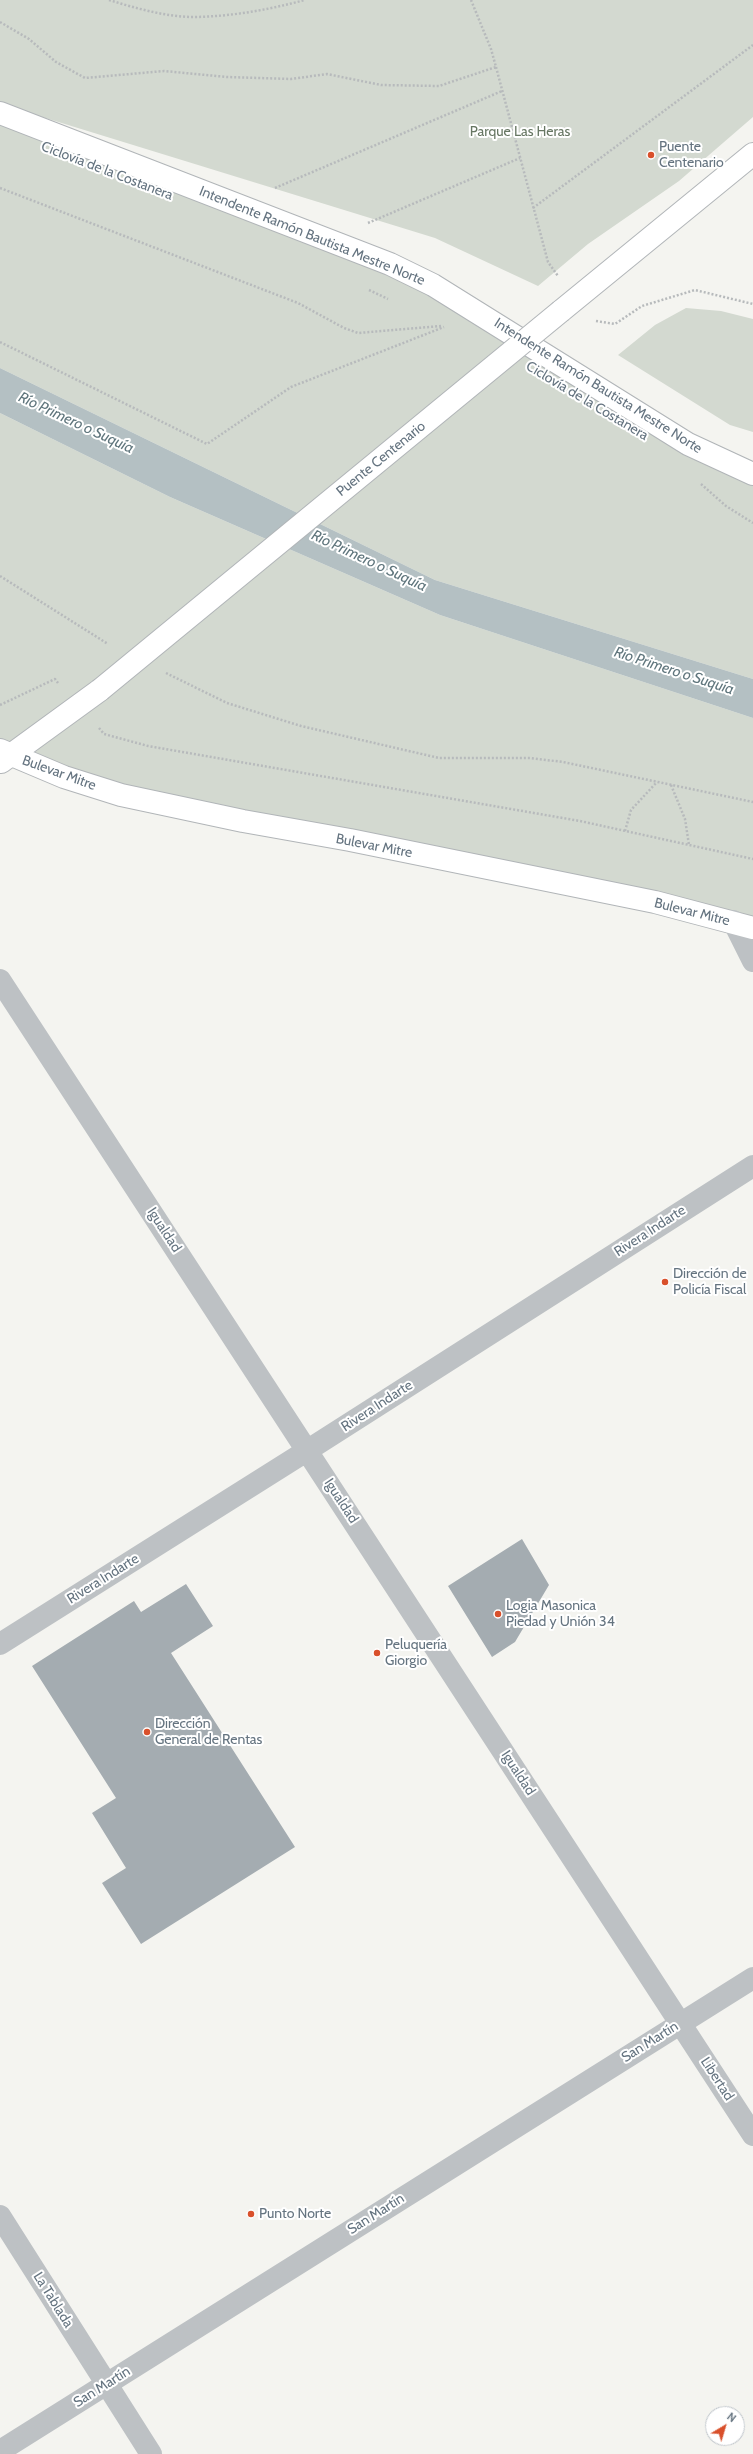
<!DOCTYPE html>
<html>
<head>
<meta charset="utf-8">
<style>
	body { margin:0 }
	#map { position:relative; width:753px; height:2454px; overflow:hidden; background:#f4f4f0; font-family:Cabin,sans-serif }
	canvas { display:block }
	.north { position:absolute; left:705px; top:2406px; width:40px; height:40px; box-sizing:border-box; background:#fff; border:1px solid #c1c7cc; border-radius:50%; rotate:38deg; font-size:11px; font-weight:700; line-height:16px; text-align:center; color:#657480 }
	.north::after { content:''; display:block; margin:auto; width:14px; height:18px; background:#d9502b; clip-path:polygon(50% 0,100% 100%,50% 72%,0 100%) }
</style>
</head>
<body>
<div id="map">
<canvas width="753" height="2454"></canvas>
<div class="north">N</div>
</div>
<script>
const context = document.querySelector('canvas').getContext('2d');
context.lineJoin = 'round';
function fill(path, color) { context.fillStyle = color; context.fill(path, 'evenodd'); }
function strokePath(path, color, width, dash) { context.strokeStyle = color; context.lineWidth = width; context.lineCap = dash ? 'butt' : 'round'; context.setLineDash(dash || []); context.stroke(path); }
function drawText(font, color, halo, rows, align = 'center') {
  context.font = font + ' Cabin,sans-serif'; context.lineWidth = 4; context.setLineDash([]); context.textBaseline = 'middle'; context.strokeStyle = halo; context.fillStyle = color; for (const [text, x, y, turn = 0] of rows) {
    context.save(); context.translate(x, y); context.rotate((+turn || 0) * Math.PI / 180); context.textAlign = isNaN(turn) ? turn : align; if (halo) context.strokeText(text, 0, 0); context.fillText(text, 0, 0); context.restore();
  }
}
const green = new Path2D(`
	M0 0H753V117L679 181 588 244 538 286 435 238 0 104Z
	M0 113 329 240 753 474V679L435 580 0 368Z
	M686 308 721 311 753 319V432L730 425 618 355 655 325Z
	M0 413 170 497 440 615 753 718V928L243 821 0 750Z`);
const water = new Path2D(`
	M0 368 435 580 753 679V718L440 615 170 497 0 413Z`);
const building = new Path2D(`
	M522 1539 549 1585 515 1642 492 1657 448 1586Z
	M186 1584 213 1626 171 1653 295 1847 141 1944 102 1883 126 1868 92 1813 116 1798 32 1666 134 1601 141 1612Z`);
const path = new Path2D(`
	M109 0C135 8 163 16 190 17 230 17 267 10 305 0
	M0 22 29 39 56 62 85 78 164 71 227 77 291 79 327 74 381 85 439 86 496 67 491 49 471 0
	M496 67 548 262 558 276
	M0 188 298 303 344 328 358 333 441 326
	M275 188 502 91
	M533 208 753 45
	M368 223 520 158
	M369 290 388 299
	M596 321 615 324 642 306 695 290 753 304
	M0 342 207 444 291 387 444 327
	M701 484 726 506 753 523
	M0 576 108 644
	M166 673 227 703 301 726 439 758H530L563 762 753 802
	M0 705 55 679 58 683
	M99 728 104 734 148 746 580 821 753 859
	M671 785 685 819 689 845
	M625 831 631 810 657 782`);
const street = new Path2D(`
	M733 921 753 961
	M0 980 753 2135
	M0 1644 308 1450 753 1166
	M0 2216 151 2454
	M0 2451 753 1978`);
const primary = new Path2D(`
	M0 113 390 264 433 285 688 444 753 474
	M561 311 753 154
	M0 750 64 777 121 795 243 821 350 840 655 902 753 928
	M1 762 100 690`);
const primaryBridge = new Path2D(`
	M100 690 561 311`);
const markers = [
	[651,155,4,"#d9502b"],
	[665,1282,4,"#d9502b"],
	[498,1614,4,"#d9502b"],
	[377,1653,4,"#d9502b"],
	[147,1732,4,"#d9502b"],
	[251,2214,4,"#d9502b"]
];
const parkNames = [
	["Parque Las Heras",520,132]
];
const poiNames = [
	["Puente",659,147],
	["Centenario",659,163],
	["Dirección de",673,1274],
	["Policía Fiscal",673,1290],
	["Logia Masonica",506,1606],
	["Piedad y Unión 34",506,1622],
	["Peluquería",385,1645],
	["Giorgio",385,1661],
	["Dirección",155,1724],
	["General de Rentas",155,1740],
	["Punto Norte",259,2214]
];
const streetNames = [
	["Ciclovía de la Costanera",107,171,21],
	["Intendente Ramón Bautista Mestre Norte",312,236,22],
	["Intendente Ramón Bautista Mestre Norte",598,386,32],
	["Ciclovía de la Costanera",587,401,31],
	["Puente Centenario",381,459,-39],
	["Bulevar Mitre",59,773,20],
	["Bulevar Mitre",374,846,11],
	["Bulevar Mitre",692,912,14],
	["Igualdad",164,1230,57],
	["Rivera Indarte",650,1231,-33],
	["Rivera Indarte",377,1406,-33],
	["Igualdad",341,1501,57],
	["Rivera Indarte",103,1579,-32],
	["Igualdad",518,1773,57],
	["San Martín",650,2042,-32],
	["Libertad",717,2079,57],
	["San Martín",376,2214,-32],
	["La Tablada",53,2300,58],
	["San Martín",102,2387,-32]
];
const waterNames = [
	["Río Primero o Suquía",76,423,25],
	["Río Primero o Suquía",369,561,25],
	["Río Primero o Suquía",674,671,18]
];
fill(green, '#d3d9d0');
fill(water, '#b4c0c3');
fill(building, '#a4acb1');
strokePath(primary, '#b1b5b8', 24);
strokePath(path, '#b7babc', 2.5, [2, 2]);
strokePath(street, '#bdc1c4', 22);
strokePath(primary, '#fff', 22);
strokePath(primaryBridge, '#b1b5b8', 24, []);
strokePath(primaryBridge, '#fff', 22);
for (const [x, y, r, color] of markers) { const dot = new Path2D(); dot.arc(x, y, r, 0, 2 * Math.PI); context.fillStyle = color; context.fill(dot); strokePath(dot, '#fff', 1.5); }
drawText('14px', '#677763', '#fff', parkNames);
drawText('14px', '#657480', '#fff', poiNames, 'left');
drawText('14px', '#657480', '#fff', streetNames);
drawText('italic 15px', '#60767d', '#fff', waterNames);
</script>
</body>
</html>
